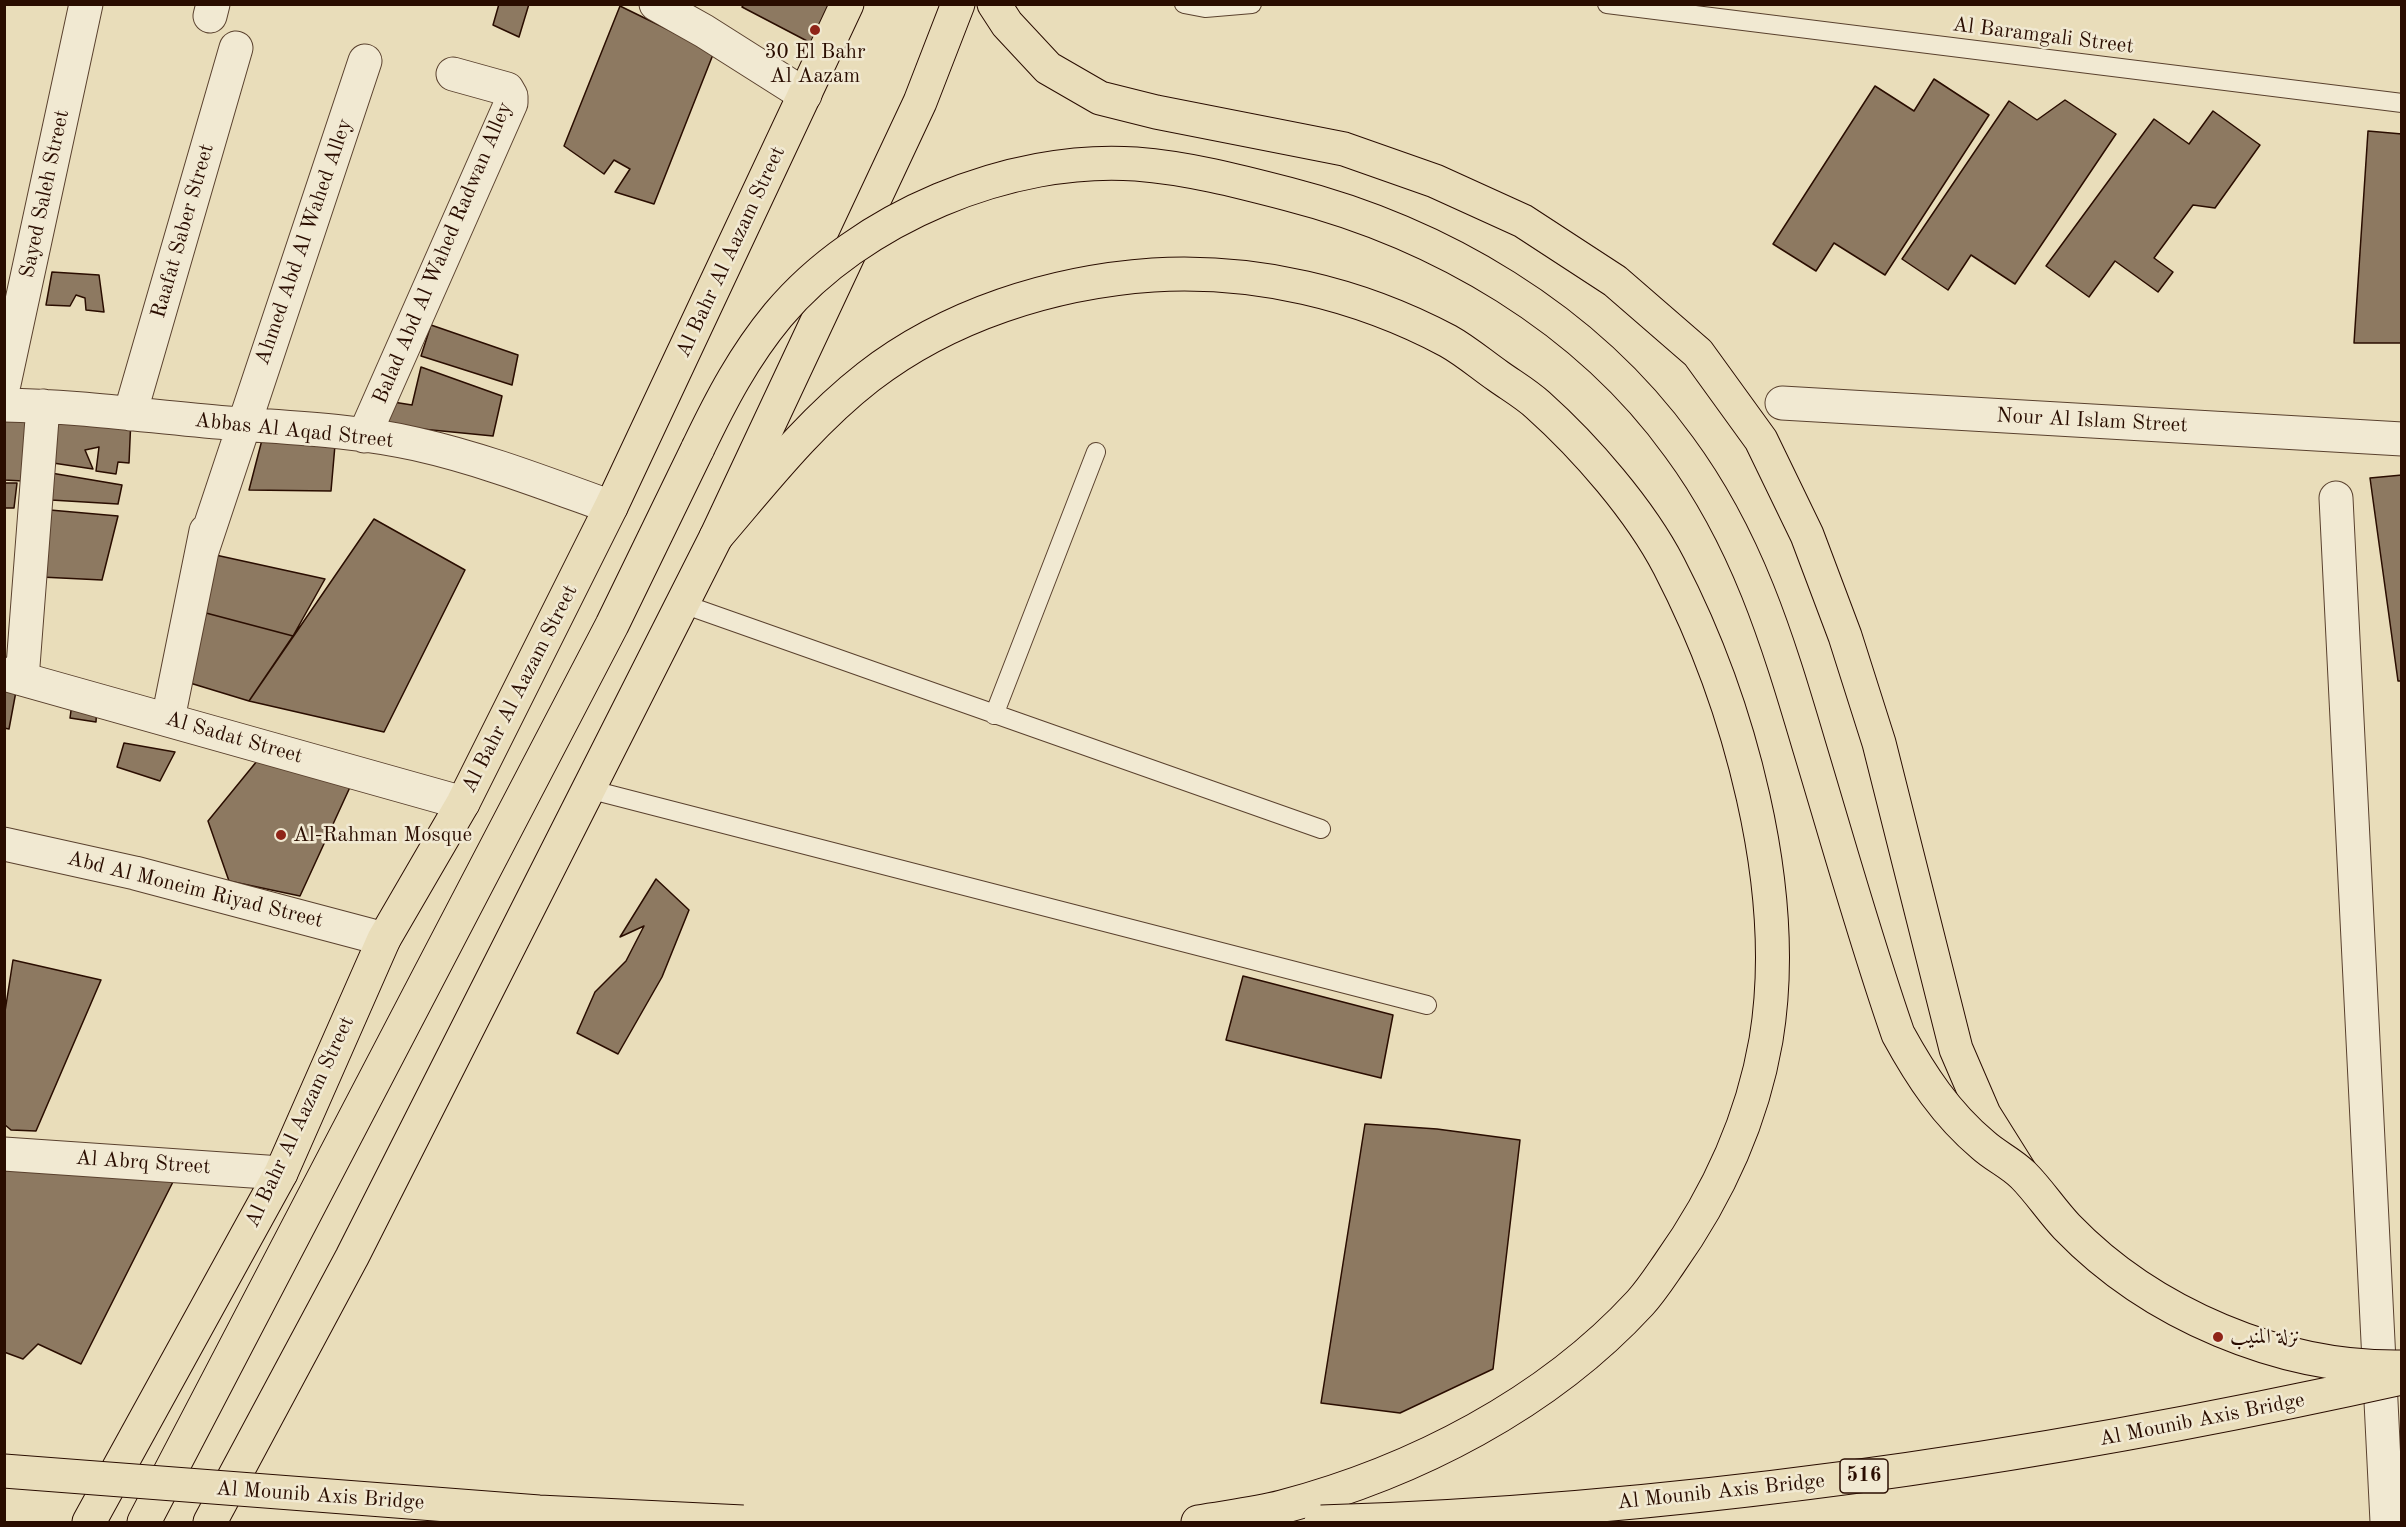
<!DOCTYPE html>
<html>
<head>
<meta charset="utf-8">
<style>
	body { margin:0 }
	#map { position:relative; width:2406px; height:1527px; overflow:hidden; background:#e9ddba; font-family:"Old Standard TT",serif }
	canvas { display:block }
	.frame { position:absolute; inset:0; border:6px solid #2a0d00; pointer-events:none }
</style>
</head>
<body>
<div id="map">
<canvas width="2406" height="1527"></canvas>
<div class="frame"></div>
</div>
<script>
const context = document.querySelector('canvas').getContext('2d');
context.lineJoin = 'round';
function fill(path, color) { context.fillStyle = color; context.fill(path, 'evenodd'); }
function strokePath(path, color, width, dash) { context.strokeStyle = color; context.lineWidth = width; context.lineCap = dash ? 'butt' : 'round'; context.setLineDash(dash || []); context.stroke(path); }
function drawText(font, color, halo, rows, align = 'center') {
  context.font = font + ' "Old Standard TT",Amiri,serif'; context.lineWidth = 5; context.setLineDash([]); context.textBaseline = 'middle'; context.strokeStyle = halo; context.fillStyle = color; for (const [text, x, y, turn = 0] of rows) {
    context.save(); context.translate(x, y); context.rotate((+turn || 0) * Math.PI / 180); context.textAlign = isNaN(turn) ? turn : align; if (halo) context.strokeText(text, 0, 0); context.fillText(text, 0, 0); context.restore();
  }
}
const building = new Path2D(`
	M499 4H529L519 37 493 25Z
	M744 4H860L830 53 742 7Z
	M620 6 714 52 654 204 615 192 630 169 614 160 604 174 564 146Z
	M1934 79 1989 115 1885 275 1834 243 1816 271 1773 244 1875 86 1914 111Z
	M2065 100 2116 134 2015 284 1971 255 1948 290 1902 259 2009 101 2037 120Z
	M2213 111 2260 145 2215 208 2193 205 2154 258 2173 272 2158 292 2115 261 2089 297 2046 266 2154 119 2189 144Z
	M2368 131 2402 134V343H2354Z
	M52 272 99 275 104 312 86 310 85 298 76 295 70 306 46 305Z
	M431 325 518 355 512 385 421 356Z
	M421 367 502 396 493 436 381 425 393 402 412 405Z
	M56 410 131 418 129 463 118 462 116 474 96 471 99 447 85 450 93 469 53 463Z
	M4 412 26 413 23 481 4 480Z
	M263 436 335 445 331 491 249 490Z
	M51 473 122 485 118 504 51 500Z
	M2402 475V681H2398L2370 478Z
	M4 483H17L14 508H4Z
	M50 510 118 516 102 580 41 577Z
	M374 519 465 570 384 732 249 701Z
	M211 554 325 579 293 636 206 613Z
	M206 613 293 636 249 701 190 683Z
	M4 683 17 686 9 729 4 728Z
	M73 696 97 703 96 722 70 718Z
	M124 743 175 752 160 781 117 767Z
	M257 761 351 785 300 896 229 881 208 821Z
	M656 879 689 910 662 977 618 1054 577 1033 595 992 626 961 644 926 620 937Z
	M13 960 101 980 36 1131 11 1130 4 1124V1018Z
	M1243 976 1393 1015 1381 1078 1226 1040Z
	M1365 1124 1437 1129 1520 1140 1493 1369 1400 1413 1321 1403Z
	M4 1160 181 1166 81 1364 38 1344 23 1359 4 1352Z`);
const service = new Path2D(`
	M1184 4 1205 8 1252 4
	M1607 4 2402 103
	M683 604 1321 829
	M994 715 1096 452
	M588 789 1427 1005`);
const minor = new Path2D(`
	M656 4 704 31 805 95
	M210 16 213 4
	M4 384 86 4
	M1782 403 2402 439
	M4 405C79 406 153 417 227 423 290 428 354 430 416 444 483 459 547 484 611 507
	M130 414 236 48
	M364 436 511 103V96L507 89 453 74
	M2336 498 2387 1522
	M202 551 365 61
	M4 674 463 803
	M22 679 43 406
	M168 719 206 531
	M4 844 135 873 384 939
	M4 1154 281 1173`);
const primary = new Path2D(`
	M89 1522 281 1173 384 939 463 803 611 507 847 4
	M210 1522 352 1257 716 537 920 102 958 4`);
const motorway = new Path2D(`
	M994 4 1007 24 1048 68 1100 98 1156 112 1344 149 1435 181 1523 221 1615 281 1698 353 1761 440 1807 535 1845 636 1879 743 1956 1049 1984 1114 2021 1173
	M716 537C764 481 809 423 868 377 948 315 1052 282 1153 275 1255 269 1358 293 1448 341 1466 351 1482 365 1498 376 1512 386 1526 394 1538 405 1585 447 1640 510 1669 566 1739 701 1791 889 1766 1040 1752 1121 1716 1198 1669 1264 1660 1277 1651 1291 1640 1303 1547 1404 1414 1472 1282 1507 1255 1514 1226 1517 1198 1522
	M144 1522 612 625 698 448`);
const motorwayBridge = new Path2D(`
	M698 448C721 400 744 356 778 315 859 218 1010 155 1136 164 1188 168 1238 181 1288 194 1440 233 1586 318 1679 447 1747 539 1777 638 1809 746 1838 842 1865 939 1898 1034 1921 1076 1946 1114 1983 1145 1995 1156 2011 1163 2023 1175 2039 1191 2051 1210 2067 1227 2151 1314 2281 1369 2402 1367
	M4 1471 539 1512 743 1522
	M1321 1522C1685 1511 2046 1457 2402 1378`);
const markers = [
	[815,30,6,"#8f2418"],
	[281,835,6,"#8f2418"],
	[2218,1337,6,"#8f2418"]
];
const shields = [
	[1864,1476,48]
];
const shieldNames = [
	["516",1864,1476]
];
const streetNames = [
	["Al Baramgali Street",2043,36,7],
	["Sayed Saleh Street",45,194,-78],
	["Raafat Saber Street",183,231,-74],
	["Ahmed Abd Al Wahed Alley",304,242,-71],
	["Al Bahr Al Aazam Street",731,252,-65],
	["Balad Abd Al Wahed Radwan Alley",443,253,-67],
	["Nour Al Islam Street",2092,421,3],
	["Abbas Al Aqad Street",294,431,6],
	["Al Bahr Al Aazam Street",520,689,-63],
	["Al Sadat Street",234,738,16],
	["Abd Al Moneim Riyad Street",195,890,14],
	["Al Bahr Al Aazam Street",300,1122,-65],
	["Al Abrq Street",143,1163,4],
	["Al Mounib Axis Bridge",2202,1420,-11],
	["Al Mounib Axis Bridge",1721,1492,-6],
	["Al Mounib Axis Bridge",320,1496,4]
];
const poiNames = [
	["30 El Bahr",815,52,"center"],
	["Al Aazam",815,76,"center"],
	["Al-Rahman Mosque",293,835],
	["نزلة المنيب",2230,1337]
];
fill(building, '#8d7961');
strokePath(building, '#2a0d00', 1.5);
strokePath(service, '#5a412e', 20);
strokePath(minor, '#5a412e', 35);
strokePath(primary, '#2a0d00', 35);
strokePath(motorway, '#2a0d00', 35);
strokePath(service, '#f1e9d2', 18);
strokePath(minor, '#f1e9d2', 33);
strokePath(primary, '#e9ddba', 33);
strokePath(motorway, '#e9ddba', 33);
strokePath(motorwayBridge, '#2a0d00', 35, []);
strokePath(motorwayBridge, '#e9ddba', 33);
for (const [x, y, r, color] of markers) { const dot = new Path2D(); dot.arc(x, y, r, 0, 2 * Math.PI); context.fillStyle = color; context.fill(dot); strokePath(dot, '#f1e9d2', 2); }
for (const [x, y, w] of shields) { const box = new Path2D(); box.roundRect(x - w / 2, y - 17, w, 34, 4.5); context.fillStyle = '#f1e9d2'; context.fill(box); strokePath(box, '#2a0d00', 1.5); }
drawText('bold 20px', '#2a0d00', null, shieldNames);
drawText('21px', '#2a0d00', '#f1e9d2', streetNames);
drawText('21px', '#2a0d00', '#f1e9d2', poiNames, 'left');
</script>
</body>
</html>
